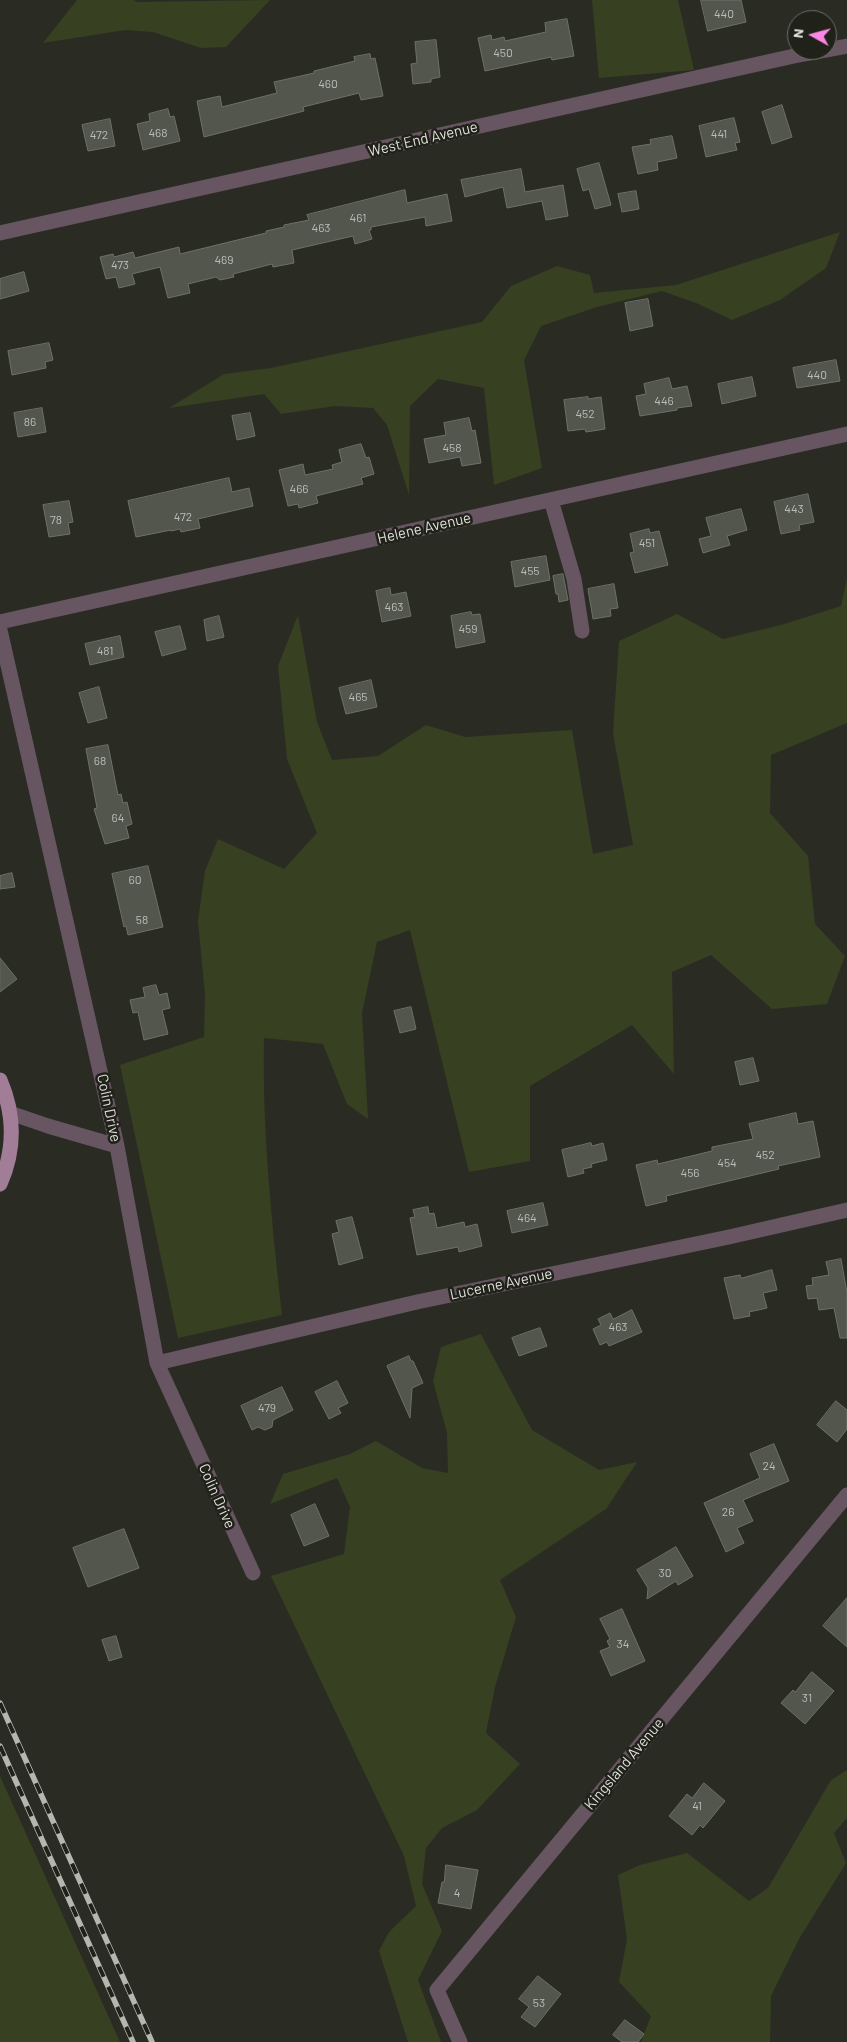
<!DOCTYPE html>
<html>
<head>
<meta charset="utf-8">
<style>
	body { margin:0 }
	#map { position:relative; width:847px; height:2042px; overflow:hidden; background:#2a2c24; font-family:Barlow,sans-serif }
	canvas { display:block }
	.north { position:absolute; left:787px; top:10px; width:50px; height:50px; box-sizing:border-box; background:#20221a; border:1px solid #6c6e67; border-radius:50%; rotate:277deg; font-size:14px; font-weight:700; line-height:20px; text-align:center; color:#dedfda }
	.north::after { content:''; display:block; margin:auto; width:18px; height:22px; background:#fc86e3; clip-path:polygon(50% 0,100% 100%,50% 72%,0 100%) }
</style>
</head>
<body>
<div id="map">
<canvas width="847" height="2042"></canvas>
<div class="north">N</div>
</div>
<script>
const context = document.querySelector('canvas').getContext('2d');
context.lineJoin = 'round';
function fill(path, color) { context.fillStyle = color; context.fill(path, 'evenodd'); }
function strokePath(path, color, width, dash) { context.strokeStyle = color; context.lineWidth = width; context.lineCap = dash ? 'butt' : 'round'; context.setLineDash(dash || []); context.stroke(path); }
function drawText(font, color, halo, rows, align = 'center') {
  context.font = font + ' Barlow,sans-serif'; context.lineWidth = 5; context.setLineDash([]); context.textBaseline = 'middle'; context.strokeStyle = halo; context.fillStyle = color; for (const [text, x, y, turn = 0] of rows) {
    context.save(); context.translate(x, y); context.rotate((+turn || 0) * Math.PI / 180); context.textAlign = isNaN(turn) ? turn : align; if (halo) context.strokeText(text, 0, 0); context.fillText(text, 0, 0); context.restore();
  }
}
const green = new Path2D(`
	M77 0H133L138 2 270 0 226 47 201 48 153 32 125 30 43 43Z
	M592 0H678L694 70 599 78Z
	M840 232 826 268 780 300 732 320 696 303 662 291 597 307 541 326 524 360 542 468 494 485 484 388 438 379 410 406 409 495 387 425 373 408 335 406 281 414 264 394 169 408 224 374 271 368 482 322 511 286 557 266 590 275 594 293 676 285Z
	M847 578V723L771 755 770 813 808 856 815 924 845 956 827 1004 772 1009 711 955 672 972 674 1074 632 1025 530 1086V1161L469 1172 410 930 377 942 362 1013 368 1119 347 1104 323 1044 264 1038C262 1129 272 1225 282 1315L178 1338 120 1065 204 1037 205 995 198 921 205 871 218 839 284 869 317 833 287 759 278 666 298 615 317 722 332 760 378 756 426 725 465 737 572 730 593 854 633 845 613 733 619 641 677 614 723 639 781 625 841 606Z
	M481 1334 532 1430 599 1470 637 1462 606 1509 500 1580 516 1617 495 1687 486 1733 520 1764 477 1810 442 1828 426 1848 422 1884 442 1931 418 1980 441 2042H408L379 1951 389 1932 416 1906 404 1856 271 1576 344 1554 350 1507 337 1478 270 1504 283 1474 350 1454 376 1441 422 1468 448 1473 447 1433 433 1381 441 1347Z
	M847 1770V1818L834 1833 846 1863 799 1939 771 1996 770 2042H641L651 2016 619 1982 627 1939 618 1875 640 1865 687 1853 749 1901 768 1888 831 1780Z
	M0 1776 120 2042H0Z`);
const building = new Path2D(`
	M701 0H741L746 22 708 31Z
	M567 19 574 56 552 60 551 57 485 71 478 38 491 35 492 40 504 37 505 41 546 32 545 23Z
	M436 40 440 77 431 79V82L413 84 411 64 417 63 415 42Z
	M370 54 371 59 375 58 383 96 361 100 359 93 303 107 304 111 204 137 197 101 220 96 222 107 277 93 274 82 314 73V71L355 61 354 57Z
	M782 105 792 137 772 144 762 112Z
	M168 109 170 117 174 116 180 141 143 150 137 124 150 121 149 114Z
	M734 118 740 142 735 143 737 150 706 157 699 126Z
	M110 119 115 146 88 151 82 125Z
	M672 136 677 158 657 162 658 170 638 174 632 147 651 144 650 140Z
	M599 163 611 205 595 209 589 189 583 191 577 169Z
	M521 169 525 192 563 185 568 216 546 220 542 201 507 208 503 187 465 197 461 180Z
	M405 190 407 203 447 194 452 221 426 226 425 217 371 227V230H369L372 239 355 244 353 236 292 250 294 263 273 267 272 264 233 274 234 277 220 280 216 277 188 284 190 293 168 298 160 267 132 274 135 284 119 288 116 277 106 279 100 257 113 254 114 257 133 252 135 258 179 247 180 254 266 233V231L284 227V225L309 220 307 215Z
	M636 191 639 209 622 212 618 194Z
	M24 272 29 291 0 299V279Z
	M648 299 653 326 630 331 625 303Z
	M49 343 53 360 45 362 46 368 12 375 8 351Z
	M836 360 840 381 797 388 793 368Z
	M752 377 756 396 722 404 718 384Z
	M669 378 672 389 687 386 692 406 677 408V410L640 416 636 396 646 394 644 384Z
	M588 397V399L601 397 605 429 586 432 585 429 568 431 564 400Z
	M42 408 46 432 18 437 14 413Z
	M250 413 255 436 237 440 232 416Z
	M469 418 472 431 475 430 481 463 462 466 460 457 429 463 424 439 446 435 444 423Z
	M361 444 366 458 369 457 374 474 361 478 363 484 316 496 318 503 299 508 298 504 288 506 279 470 303 464 305 475 333 469 332 465 342 462 339 450Z
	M229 478 232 492 249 488 253 506 198 519 200 528 181 532 180 529 171 531V530L136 537 128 501Z
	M808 494 814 522 799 525 800 530 781 534 774 502Z
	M69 501 73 522 68 523 70 534 49 537 43 505Z
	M741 509 747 530 727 536 730 545 703 553 699 539 711 536 706 518Z
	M649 529 650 533 659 531 668 565 635 573 630 553 634 552 630 534Z
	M546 556 550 580 515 587 511 562Z
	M563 574 568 600 559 602 558 594H556L553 576Z
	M614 584 618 608 610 609 611 616 593 619 588 589Z
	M390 588 391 595 406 592 411 616 382 622 376 591Z
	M471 612 472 615 480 614 485 642 456 648 451 616Z
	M219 616 224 637 207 641 204 620Z
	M180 626 186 649 162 656 155 632Z
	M120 636 124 657 90 665 85 644Z
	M371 680 377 707 346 714 339 688Z
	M99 687 107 718 88 723 79 693Z
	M108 745 118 795 121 794 123 803 127 802 132 824 126 826 129 838 105 844 94 809 97 808 86 749Z
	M148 866 163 927 128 935 126 926 124 927 112 874Z
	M12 873 15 887 0 889V876Z
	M0 958 17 979 0 992Z
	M156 985 159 995 167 993 170 1008 162 1010 168 1034 144 1040 138 1012 133 1013 130 1000 145 997 143 988Z
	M411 1007 416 1029 400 1033 394 1011Z
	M753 1058 759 1081 740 1085 735 1062Z
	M796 1113 798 1124 813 1121 820 1157 778 1166 779 1169 666 1196 667 1201 646 1206 636 1165 657 1160 658 1164 712 1151V1147L753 1139 749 1124Z
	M591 1143 592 1146 603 1143 607 1160 591 1164 592 1167 583 1169 584 1173 568 1177 562 1150Z
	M543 1203 548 1225 512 1233 507 1211Z
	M428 1207 429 1214 434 1213 437 1228 464 1222 465 1227 477 1224 482 1246 459 1252 458 1247 417 1255 410 1218 415 1217 413 1210Z
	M352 1217 363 1258 339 1265 332 1234 339 1232 336 1221Z
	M841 1259 847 1293V1338H840L834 1308 819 1310 817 1298 808 1299 806 1286 813 1285 812 1278 829 1275 826 1262Z
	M772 1270 777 1290 763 1293 767 1308 749 1312 750 1316 734 1319 724 1278 740 1275 741 1278Z
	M632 1310 642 1332 609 1346 607 1342 600 1345 593 1329 601 1325 598 1319 610 1313 613 1319Z
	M540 1328 547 1346 519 1356 512 1338Z
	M409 1356 411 1361H413L423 1383 412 1388 410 1418 387 1366Z
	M337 1381 348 1403 338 1408 341 1413 329 1419 315 1392Z
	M282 1387 293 1410 273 1420 272 1427 265 1430 258 1427 252 1430 241 1406Z
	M836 1401 847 1410V1429L837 1442 817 1425Z
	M774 1444 789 1481 743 1500 753 1521 737 1528 744 1543 726 1552 704 1503 760 1478 750 1454Z
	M315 1504 329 1536 304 1546 291 1515Z
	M124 1529 139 1568 88 1587 73 1548Z
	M676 1547 693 1576 678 1585 676 1581 647 1599 648 1588 637 1570Z
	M847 1598V1647L823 1626Z
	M622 1609 645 1661 611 1676 600 1651 610 1647 607 1641 610 1639 600 1619Z
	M116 1636 122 1657 109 1661 102 1640Z
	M812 1672 834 1691 805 1724 781 1703 793 1690 795 1692Z
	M704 1783 725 1801 703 1828 700 1825 692 1835 669 1816 687 1794 692 1798Z
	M446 1865 478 1870 471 1909 438 1903 442 1882H444Z
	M538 1976 561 1994 535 2027 521 2017 529 2007 519 1999Z
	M625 2020 644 2034 638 2042H622L613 2035Z`);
const minor = new Path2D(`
	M0 233 794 56 847 46
	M551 500 574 579 582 631
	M0 622 847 434
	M0 630 117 1146 157 1363 253 1573
	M10 1113 48 1126 117 1146
	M157 1363 417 1302 729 1237 847 1210
	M460 2042 437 1990 847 1495`);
const major = new Path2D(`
	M0 1080C15 1115 15 1150 0 1184`);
const rail = new Path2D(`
	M0 1703 152 2042
	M0 1746 133 2042`);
const numberNames = [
	["440",724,14],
	["450",503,53],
	["460",328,84],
	["468",158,133],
	["441",719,134],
	["472",99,135],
	["461",358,218],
	["463",321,228],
	["469",224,260],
	["473",120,265],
	["440",817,375],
	["446",664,401],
	["452",585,414],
	["86",30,422],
	["458",452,448],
	["466",299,489],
	["443",794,509],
	["472",183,517],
	["78",56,520],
	["451",647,543],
	["455",530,571],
	["463",394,607],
	["459",468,629],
	["481",105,651],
	["465",358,697],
	["68",100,761],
	["64",118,818],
	["60",135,880],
	["58",142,920],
	["452",765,1155],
	["454",727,1163],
	["456",690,1173],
	["464",527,1218],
	["463",618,1327],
	["479",267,1408],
	["24",769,1466],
	["26",728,1512],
	["30",665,1573],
	["34",623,1644],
	["31",807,1698],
	["41",697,1806],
	["4",457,1893],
	["53",539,2003]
];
const streetNames = [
	["West End Avenue",423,139,-13],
	["Helene Avenue",424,528,-13],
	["Colin Drive",109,1108,78],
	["Lucerne Avenue",501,1284,-12],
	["Colin Drive",217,1496,66],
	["Kingsland Avenue",624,1764,-50]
];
fill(green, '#374020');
fill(building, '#53564d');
strokePath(building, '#6d7167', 1);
strokePath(minor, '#675562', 15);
strokePath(major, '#a17d98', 15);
strokePath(rail, '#b5b6b0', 5.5);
strokePath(rail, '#20221a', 4, [11]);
drawText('12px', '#bbbdb7', null, numberNames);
drawText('15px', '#dedfda', '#20221a', streetNames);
</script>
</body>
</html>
